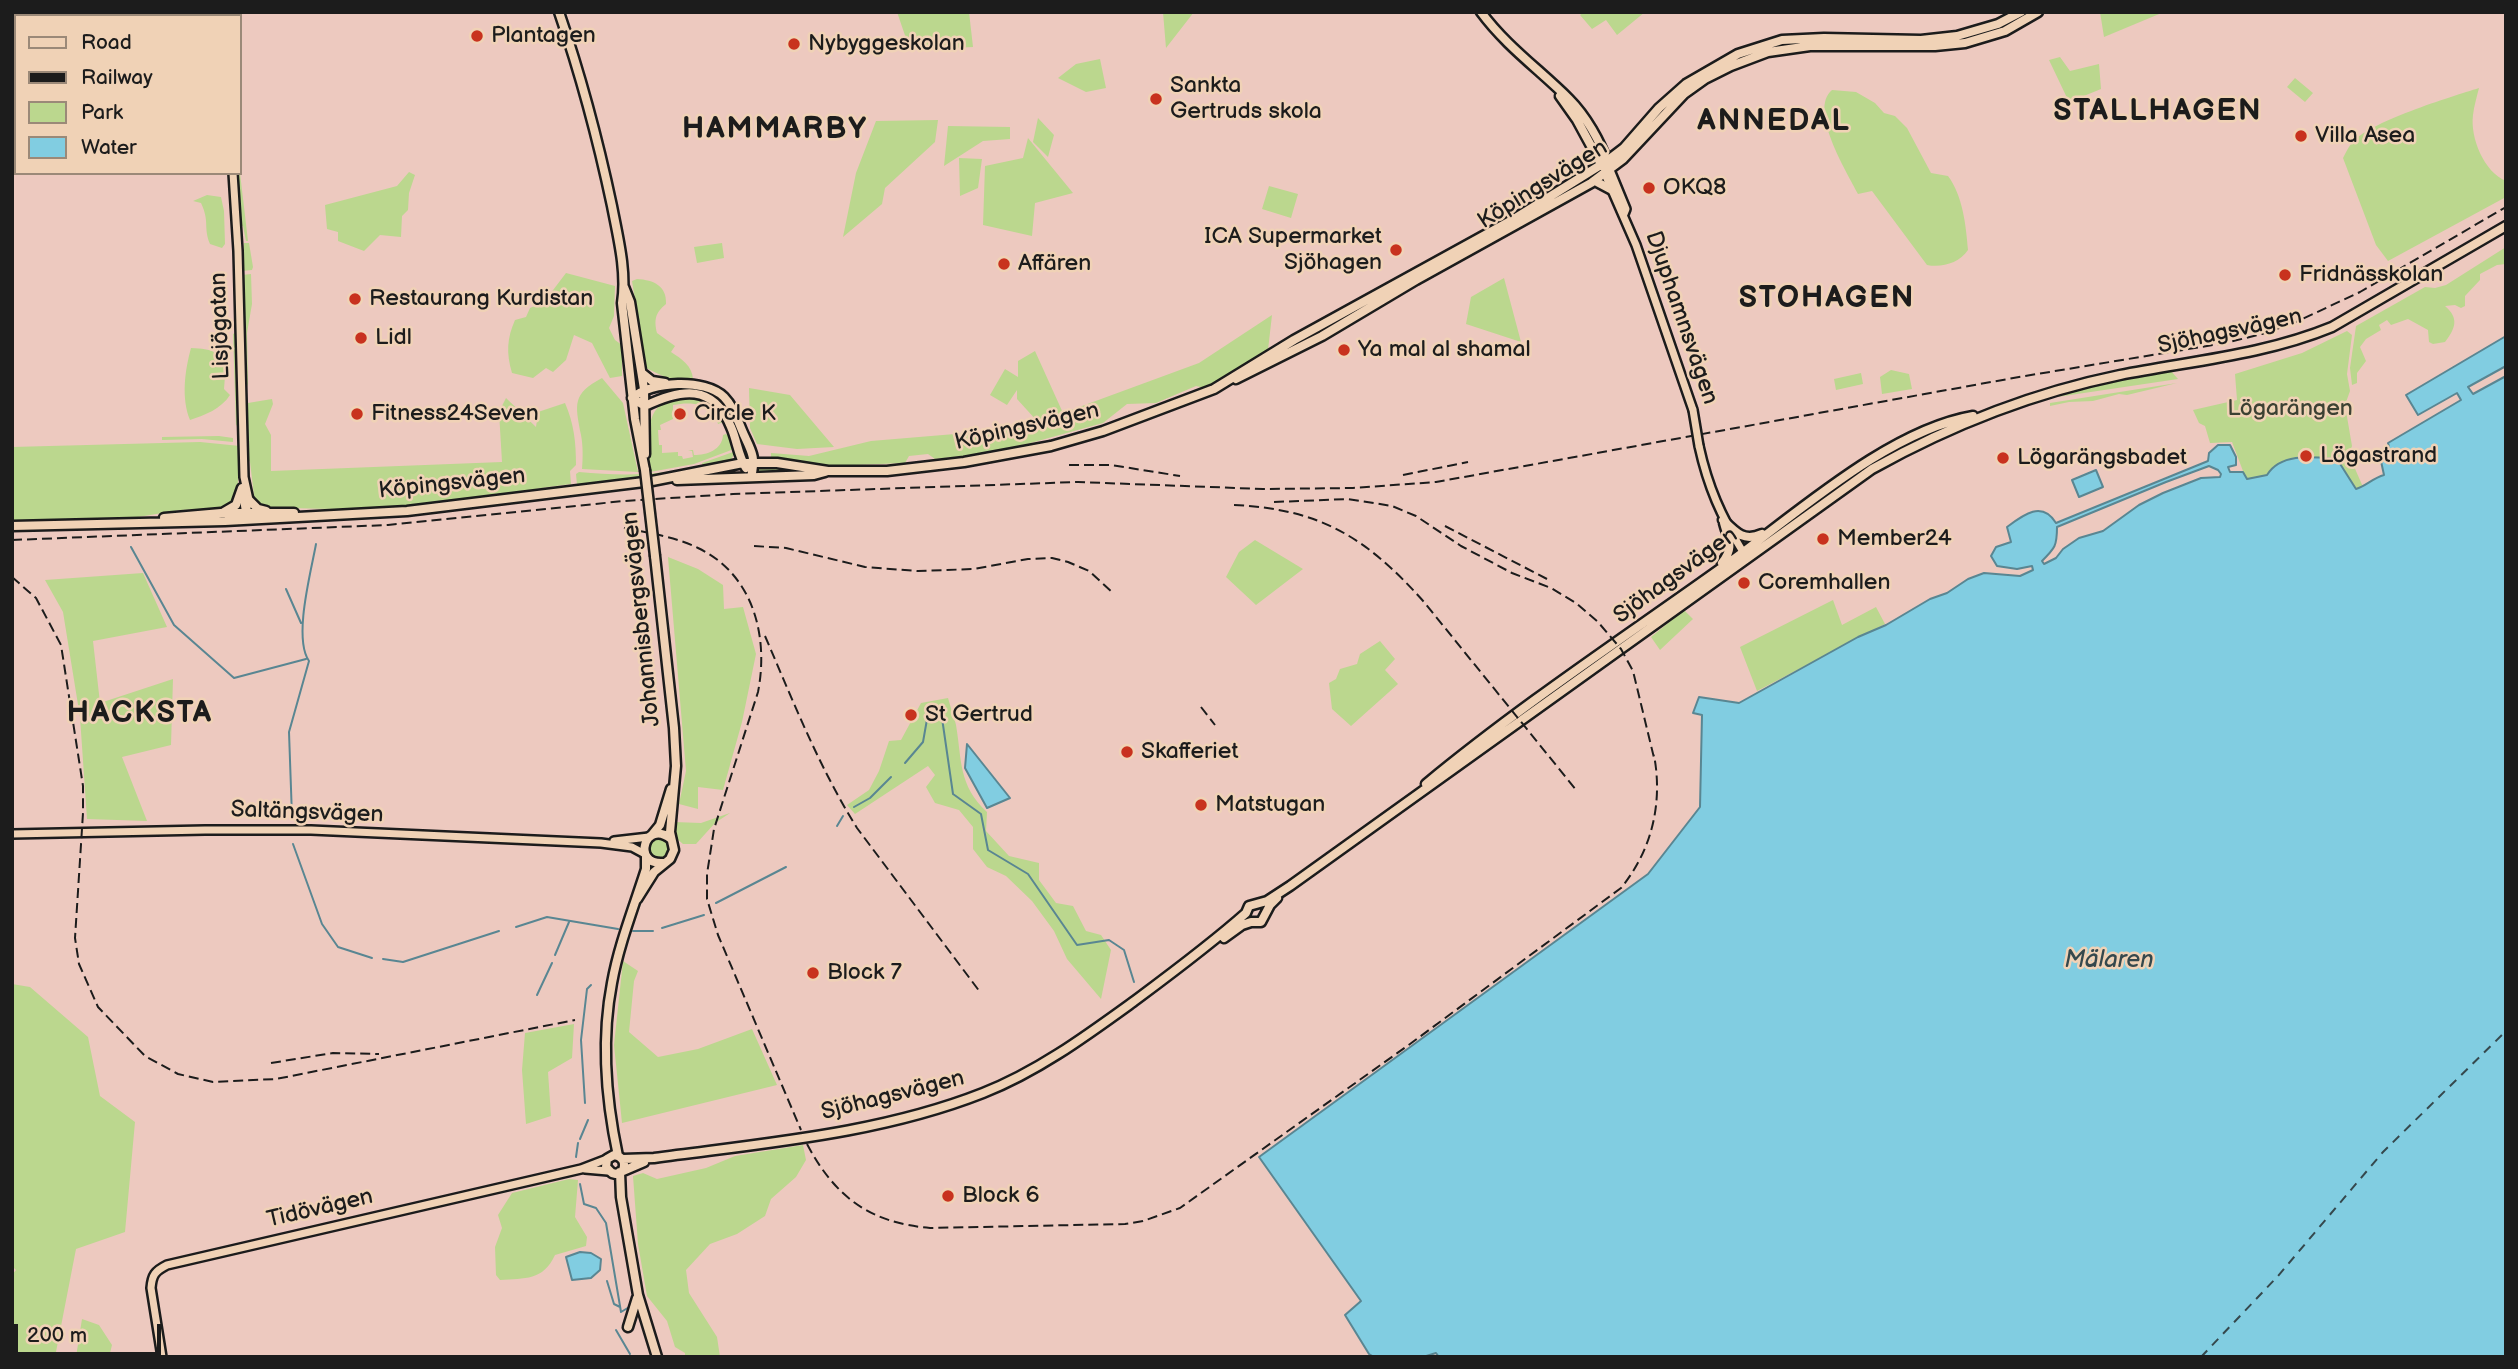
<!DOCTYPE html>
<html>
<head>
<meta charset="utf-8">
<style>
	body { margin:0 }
	#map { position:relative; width:2518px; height:1369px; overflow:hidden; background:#edc9bf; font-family:"Balsamiq Sans",sans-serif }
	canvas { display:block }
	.frame { position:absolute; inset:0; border:14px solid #1c1c1c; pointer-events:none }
	.legend { position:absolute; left:14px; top:14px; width:228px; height:161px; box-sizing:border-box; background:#f0d2b6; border:2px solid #9b8978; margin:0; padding:9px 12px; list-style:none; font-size:21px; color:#1c1c1c }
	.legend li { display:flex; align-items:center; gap:14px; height:35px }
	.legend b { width:35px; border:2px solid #9b8978 }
	.scale { position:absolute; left:14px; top:1324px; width:147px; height:32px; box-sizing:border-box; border:4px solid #1c1c1c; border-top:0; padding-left:9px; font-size:21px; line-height:24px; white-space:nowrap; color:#1c1c1c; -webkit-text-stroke:5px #f0d2b6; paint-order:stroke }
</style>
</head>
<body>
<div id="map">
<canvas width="2518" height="1369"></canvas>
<div class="frame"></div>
<ul class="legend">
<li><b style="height:9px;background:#f0d2b6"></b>Road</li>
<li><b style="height:9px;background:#1c1c1c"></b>Railway</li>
<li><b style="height:19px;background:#bbd78e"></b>Park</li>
<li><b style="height:19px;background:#81cde1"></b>Water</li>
</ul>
<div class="scale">200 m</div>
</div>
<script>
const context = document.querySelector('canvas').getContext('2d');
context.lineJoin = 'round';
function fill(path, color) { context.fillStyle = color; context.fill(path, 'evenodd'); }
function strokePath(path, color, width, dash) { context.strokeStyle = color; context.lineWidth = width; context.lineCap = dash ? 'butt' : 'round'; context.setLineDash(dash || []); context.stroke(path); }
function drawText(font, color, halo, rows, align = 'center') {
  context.font = font + ' "Balsamiq Sans",sans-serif'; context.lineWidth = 5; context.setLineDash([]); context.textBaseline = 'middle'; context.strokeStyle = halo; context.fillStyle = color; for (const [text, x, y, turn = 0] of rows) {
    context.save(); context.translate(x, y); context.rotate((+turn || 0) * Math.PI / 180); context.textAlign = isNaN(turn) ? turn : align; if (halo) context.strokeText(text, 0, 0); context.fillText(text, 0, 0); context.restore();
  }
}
const green = new Path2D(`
	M897 12H969L973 47 910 50Z
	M1163 12H1194L1166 48Z
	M1584 12H1645L1617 35 1606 20 1592 29 1580 15Z
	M2100 12H2164L2104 37Z
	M2060 57 2070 71 2099 64 2101 89 2069 102 2049 60Z
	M1100 59 1106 88 1086 92 1058 78 1076 64Z
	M2295 78 2313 93 2305 102 2287 87Z
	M2479 88C2477 96 2474 106 2473 115 2470 138 2484 172 2506 181V197L2388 261 2376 245 2343 158C2345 154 2348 148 2351 144 2367 122 2451 97 2479 88Z
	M1832 90 1856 92 1875 103 1884 113 1895 116 1907 128 1931 173 1948 176C1963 196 1966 226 1968 250 1959 263 1942 268 1927 265L1872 191 1858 194C1847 172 1808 110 1832 90Z
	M1038 118 1054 135 1048 157 1033 142Z
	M938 120 935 142 885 188 882 204 843 237 856 173 876 121Z
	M948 126 1010 127V139L983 141 944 166Z
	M1028 138 1073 193 1035 203 1032 236 983 225 985 166 1023 158Z
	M959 158 982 159 978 188 960 196Z
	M409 172 415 175 409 193 408 210 402 216 401 237 380 235 364 251 338 241V232L327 229 325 205 397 186Z
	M236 173H240L248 241H246L243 226H240Z
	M1269 186 1298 194 1291 218 1262 209Z
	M207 195 221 197 224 211 225 244 222 248 210 244C203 227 210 222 201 203L193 201Z
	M244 243H249L253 267 252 270 242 271Z
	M722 243 724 258 697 263 694 247Z
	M2506 247V264L2497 265 2480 274V280L2465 296V306L2461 308 2455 305 2445 306C2459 318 2456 328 2445 342L2433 344 2429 342 2428 330 2408 319 2391 325 2387 320 2379 325 2381 330 2366 339 2360 347 2366 361 2357 373V383L2352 385 2350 368 2356 326 2425 287 2435 288 2446 285Z
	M566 273 615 286 614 316 609 328 615 340 622 345V376L610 378 592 343 574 335 566 360 553 372 546 368 533 378 512 373C506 353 507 338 515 320L526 317 530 308 544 302Z
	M251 274 252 304 247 333 248 387 245 376 242 275Z
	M1504 278 1521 342 1466 324 1471 297Z
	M637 279C654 280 667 286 666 304 655 313 654 320 657 333L675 346 671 352C682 359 692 366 693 379L667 378 646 368 632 281Z
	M626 299 641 388 634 392Z
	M1272 315 1268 350 1205 388 1196 386 1156 403 1127 404 1103 423 1027 444 972 455 935 459 928 454 909 456 905 463 829 466 771 457V453L809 456 871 441 1015 429 1037 421 1017 399V390L1007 405 990 395 1005 369 1018 377V361L1035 351 1063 413 1199 363Z
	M2347 331 2352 335 2347 374 2350 391 2345 405 2352 446 2349 455 2363 487 2356 489 2337 460C2314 457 2280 452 2267 475L2246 479 2232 442 2210 443 2205 426 2199 423 2193 410 2237 400 2235 374 2302 353Z
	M235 333 240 419 236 426 233 334Z
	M191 348C214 349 216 351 230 368L225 376 224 389 230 395C221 409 205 415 190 420 181 398 185 370 191 348Z
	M1891 370 1909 374 1912 389 1882 394 1880 377Z
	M2171 371 2178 379 2057 397 2074 390Z
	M1861 373 1863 384 1836 390 1834 379Z
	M602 378 623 403 638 472 582 469C583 458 583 445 581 435 575 404 572 394 602 378Z
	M2177 383 2127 395 2119 394 2093 401 2069 402 2050 406V403Z
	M749 388 790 395 834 447 797 449 757 444 750 428Z
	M686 396C703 399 717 406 723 422L718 424 714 411C701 403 688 402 673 405V419L660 425 661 430H658L659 445H662V453L678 452V456H682L683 459 693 457 692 451 688 450H693L694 455C707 455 722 450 723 435L726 434 731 437 734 449 694 464 650 472C648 451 643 415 664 402 671 398 679 398 686 396Z
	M506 398 536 427 538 412 565 403C574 424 576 442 576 465L570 471 571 484C515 491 461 503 405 507 356 510 308 509 259 507L255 504 250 462 245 453 244 408 248 403 272 399 273 404 265 424 271 435V471L502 462 499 412Z
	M219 436 233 438V442L202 439 162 440V437Z
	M200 442 240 446 237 500 224 508 181 510 138 517 12 521V447Z
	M736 451 729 463 703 468 702 463Z
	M758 464 816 471 759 474 756 472Z
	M701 465V467L672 474 577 485 576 474 579 472C621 476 661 476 701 465Z
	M1255 540 1303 569 1256 605 1226 577 1239 552Z
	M668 557 698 569 723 585 724 609 743 607 756 654 742 722 723 790 698 787V809L679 804 686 771Z
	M143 573 167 627 93 641 100 703 173 679 171 745 122 757 147 821 87 819 80 717 63 612 45 580Z
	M1833 600 1842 625 1876 607 1885 624 1757 691 1740 647Z
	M1684 610 1693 619 1660 650 1651 637Z
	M1380 641 1395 659 1385 670 1398 684 1351 726 1332 709 1329 683 1336 679 1340 669 1357 664 1360 654Z
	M948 698C950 706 954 716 956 725 962 760 958 785 987 812L986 831 1009 856 1039 863V880L1056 903 1073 906 1086 931 1101 935 1111 950 1101 999 1067 959 1054 931 1032 901 1006 876 987 867 973 849V827L959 810 935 803 926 787 935 775 928 766 855 814 847 805 869 790 879 771 889 741 901 740 921 703Z
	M730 813 715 823 696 844H683L675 837 674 822 701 823Z
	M648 849a11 11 0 1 1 22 0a11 11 0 1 1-22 0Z
	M623 961 638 971 634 981 629 1032 658 1057 698 1049 752 1029 777 1085 622 1123 614 1045Z
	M12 984 30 987 88 1037 100 1096 135 1122 125 1232 76 1249 55 1357H12V1275L16 1270 12 1266Z
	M574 1024 572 1058 548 1072 551 1116 526 1124 522 1070 525 1033Z
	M803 1145 806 1160 796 1177 771 1199 765 1216 737 1234 710 1244 686 1270 689 1293 717 1337 720 1357H685V1353L675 1347 667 1321 647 1296 638 1244 633 1176 643 1173 657 1179 706 1168 735 1156Z
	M569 1179 578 1180 575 1217 587 1237 586 1246 555 1255C543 1281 525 1278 500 1280L496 1275 495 1247 502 1228 498 1215 512 1193Z
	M82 1319 99 1325 112 1345 109 1357H76Z`);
const water = new Path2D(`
	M2506 336V366L2468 387 2473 394 2506 376V1357H1439L1436 1353 1423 1357H1374L1369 1354 1345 1315 1361 1301 1259 1157 1648 874 1700 807 1702 715 1693 713 1699 697 1739 703 1858 637 1886 625 1930 599 1947 593 1968 579 1984 573 2020 576 2033 570 2032 566 2017 569 1997 566 1991 556 1996 547 2011 542 2007 527C2023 515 2042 500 2056 523L2208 461 2209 453 2218 445H2230L2236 457V465L2228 467 2230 472H2243L2247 479 2267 475C2281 452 2314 457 2337 459L2356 489C2366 486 2373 478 2384 475L2379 452 2389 447 2388 443 2461 400 2457 393 2418 415 2406 395ZM2209 466 2218 470 2221 474 2220 477 2201 478 2163 493 2139 505 2103 531 2079 538 2063 549 2056 558 2044 564 2042 561C2055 548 2057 546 2057 527L2166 482Z
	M2096 470 2103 487 2079 497 2072 480Z
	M967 744 1010 798 987 808 965 768Z
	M580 1252 591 1253 601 1259 600 1270 591 1278 572 1280 566 1257Z`);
const stream = new Path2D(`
	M131 547 174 625 234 678 306 659
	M286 589 301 623
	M905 763 923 742 929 708 941 711 953 794 981 814 988 850 1028 874 1077 945 1109 940 1124 950 1134 982
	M854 807 870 798 891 777
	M292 817 289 732 309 661C293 638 311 572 316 544
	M837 826 843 816
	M293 844 322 924 338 947 372 958
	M716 903 786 867
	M516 927 547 917 618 929
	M662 928 704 915
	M633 931H653
	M555 955 569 922
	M383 959 403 962 499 931
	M537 995 552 963
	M585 1103 581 1040 587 989 591 985
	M580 1139 588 1120
	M576 1157 578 1143
	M580 1184 584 1204 596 1208 606 1223 621 1312 631 1306
	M607 1281 614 1304 620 1307
	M616 1330 630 1354`);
const ferry = new Path2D(`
	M2201 1357 2278 1276 2383 1152 2506 1031`);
const tertiary = new Path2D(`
	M208 12 209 16
	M1610 170 1626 209 1624 214
	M233 173 238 251 244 477 249 500 246 512
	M1605 174 1636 245 1693 410
	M1699 446C1708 487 1721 516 1743 552
	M242 490 246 515
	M12 834 205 830H311L601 843 632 847 645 854
	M614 841 649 837
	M585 1169 608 1171
	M162 1357 151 1288C152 1275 155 1271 167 1265L581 1169 607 1159`);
const secondary = new Path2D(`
	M559 12C581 76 598 140 612 206 618 237 627 272 622 303L635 419 645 470
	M1481 12C1506 46 1540 70 1569 99 1586 116 1600 141 1608 164
	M1560 96 1577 120 1602 166
	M1595 181 1612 190
	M624 287 630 302 644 389 645 454
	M642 373 652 381 665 383
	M1236 379 1322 336 1416 280 1591 183 1623 159 1684 94 1705 79 1731 66 1768 52 1810 46H1935L1965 43 2005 31 2038 12
	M632 398C651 381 705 378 724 397 734 407 738 422 744 435 752 452 756 458 751 477
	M632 398 645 406C681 389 713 383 731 427 737 440 738 456 746 468
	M677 480 814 475 825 472
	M249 500 258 509 266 511
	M224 512 236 505 242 488
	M164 518 221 513H294
	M1723 520C1736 533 1744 542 1762 534
	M12 526 225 521 407 511 652 481 743 463H777L828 471H887L964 462 1051 446 1103 431 1214 389 1294 340 1514 219 1607 161 1624 148 1659 108 1686 84 1738 54 1782 40 1824 38 1921 40 1957 36 1998 24 2021 12
	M1722 563C1734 548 1729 541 1724 523
	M1426 784C1524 703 1631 633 1734 559 1801 510 1891 430 1973 416
	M651 836 660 825 671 789
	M663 863C631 865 645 818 671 839
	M637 899 654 872 670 859 674 850 670 832 676 766 674 728 655 556
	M1224 938 1242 925 1251 922H1261L1270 905 1277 898
	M618 1156C606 1100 601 1040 612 983 619 944 634 907 646 869V856
	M623 1159 654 1158C764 1143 879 1134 983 1093 1037 1072 1086 1036 1133 1002 1172 973 1210 945 1246 913L1249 906 1267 901 1290 886 1872 469C1951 425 2032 393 2120 375 2191 361 2264 355 2332 327L2506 226
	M623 1170C626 1162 622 1156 614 1155L607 1159 606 1167 612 1173 616 1174 644 1162
	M620 1172 621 1197 638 1295 657 1357
	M628 1327 637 1298`);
const rail = new Path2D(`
	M1069 465H1111L1180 476
	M1403 475 1468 462
	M1274 502 1348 499 1392 506 1416 516 1461 546 1512 573 1551 588 1576 603 1598 622 1621 649 1633 671 1655 762
	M1234 505C1321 509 1367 538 1424 602L1577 791
	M1445 526 1547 579
	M624 528C649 533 676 537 698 548 753 574 769 636 758 692L714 829 707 874V899L718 935 801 1130
	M12 540 388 525 624 501 733 494 1078 482 1263 489 1353 488 1436 482 2019 377 2225 343 2262 334 2296 322 2360 292 2506 207
	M754 546 786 548 865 567 918 571 974 569 1028 559 1052 558 1068 562 1089 571 1112 592
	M12 577 36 598 61 645 83 786V813L75 938 79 964 98 1007 145 1056 178 1074 213 1082 276 1079 575 1020
	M765 636C793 701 819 767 857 828L980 992
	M1201 707 1215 725
	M271 1063 333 1053 379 1054
	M807 1144C835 1197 870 1223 930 1228L1125 1224 1143 1221 1180 1208 1410 1044 1621 888C1652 850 1663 803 1654 755`);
const tertiaryBridge = new Path2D(`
	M1693 410 1699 446`);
const secondaryBridge = new Path2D(`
	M645 470 655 556`);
const markers = [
	[477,36,7,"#c8321e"],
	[794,44,7,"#c8321e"],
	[1156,99,7,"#c8321e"],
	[2301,136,7,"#c8321e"],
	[1649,188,7,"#c8321e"],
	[1396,250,7,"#c8321e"],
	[1004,264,7,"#c8321e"],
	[2285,275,7,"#c8321e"],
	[355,299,7,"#c8321e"],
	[361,338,7,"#c8321e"],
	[1344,350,7,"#c8321e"],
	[357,414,7,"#c8321e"],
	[680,414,7,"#c8321e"],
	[2306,456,7,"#c8321e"],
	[2003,458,7,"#c8321e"],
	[1823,539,7,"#c8321e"],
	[1744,583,7,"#c8321e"],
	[911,715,7,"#c8321e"],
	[1127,752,7,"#c8321e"],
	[1201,805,7,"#c8321e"],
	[813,973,7,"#c8321e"],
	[948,1196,7,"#c8321e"]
];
const poiNames = [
	["Plantagen",491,36],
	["Nybyggeskolan",808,44],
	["Sankta",1170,86],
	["Gertruds skola",1170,112],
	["Villa Asea",2315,136],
	["OKQ8",1663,188],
	["ICA Supermarket",1382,237,"right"],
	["Sjöhagen",1382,263,"right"],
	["Affären",1018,264],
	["Fridnässkolan",2299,275],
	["Restaurang Kurdistan",369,299],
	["Lidl",375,338],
	["Ya mal al shamal",1358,350],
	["Fitness24Seven",371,414],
	["Circle K",694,414],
	["Lögastrand",2320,456],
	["Lögarängsbadet",2017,458],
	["Member24",1837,539],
	["Coremhallen",1758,583],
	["St Gertrud",925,715],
	["Skafferiet",1141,752],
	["Matstugan",1215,805],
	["Block 7",827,973],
	["Block 6",962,1196]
];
const streetNames = [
	["Köpingsvägen",1543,185,-32],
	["Djuphamnsvägen",1681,318,71],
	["Lisjögatan",221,326,-92],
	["Sjöhagsvägen",2230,332,-12],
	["Köpingsvägen",1027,427,-13],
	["Köpingsvägen",452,484,-6],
	["Sjöhagsvägen",1676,576,-36],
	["Johannisbergsvägen",642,619,-96],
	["Saltängsvägen",307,813,2],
	["Sjöhagsvägen",893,1096,-14],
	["Tidövägen",320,1209,-13]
];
const parkNames = [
	["Lögarängen",2290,409]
];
const waterNames = [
	["Mälaren",2109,961]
];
const districtNames = [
	["STALLHAGEN",2158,112],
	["ANNEDAL",1774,122],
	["HAMMARBY",775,130],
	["STOHAGEN",1827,299],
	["HACKSTA",140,714]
];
fill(green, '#bbd78e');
fill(water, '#81cde1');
strokePath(water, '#598692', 2);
strokePath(stream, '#598692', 2);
strokePath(ferry, '#35484d', 2, [9, 7]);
strokePath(tertiary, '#1c1c1c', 12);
strokePath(secondary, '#1c1c1c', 13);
strokePath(tertiary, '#f0d2b6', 7);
strokePath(secondary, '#f0d2b6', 8);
strokePath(rail, '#1c1c1c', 2, [10, 5]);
strokePath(tertiaryBridge, '#1c1c1c', 12, []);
strokePath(secondaryBridge, '#1c1c1c', 13, []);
strokePath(tertiaryBridge, '#f0d2b6', 7);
strokePath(secondaryBridge, '#f0d2b6', 8);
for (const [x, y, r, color] of markers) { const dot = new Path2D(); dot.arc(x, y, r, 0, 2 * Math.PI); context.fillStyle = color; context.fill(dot); strokePath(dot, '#f0d2b6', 2.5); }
drawText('23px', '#1c1c1c', '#f0d2b6', poiNames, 'left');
drawText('23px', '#1c1c1c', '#f0d2b6', streetNames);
drawText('23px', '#3c4133', '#f0d2b6', parkNames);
drawText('italic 24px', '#35484d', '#f0d2b6', waterNames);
context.letterSpacing = '2px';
drawText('bold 30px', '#1c1c1c', '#f0d2b6', districtNames);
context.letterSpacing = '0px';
</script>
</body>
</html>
